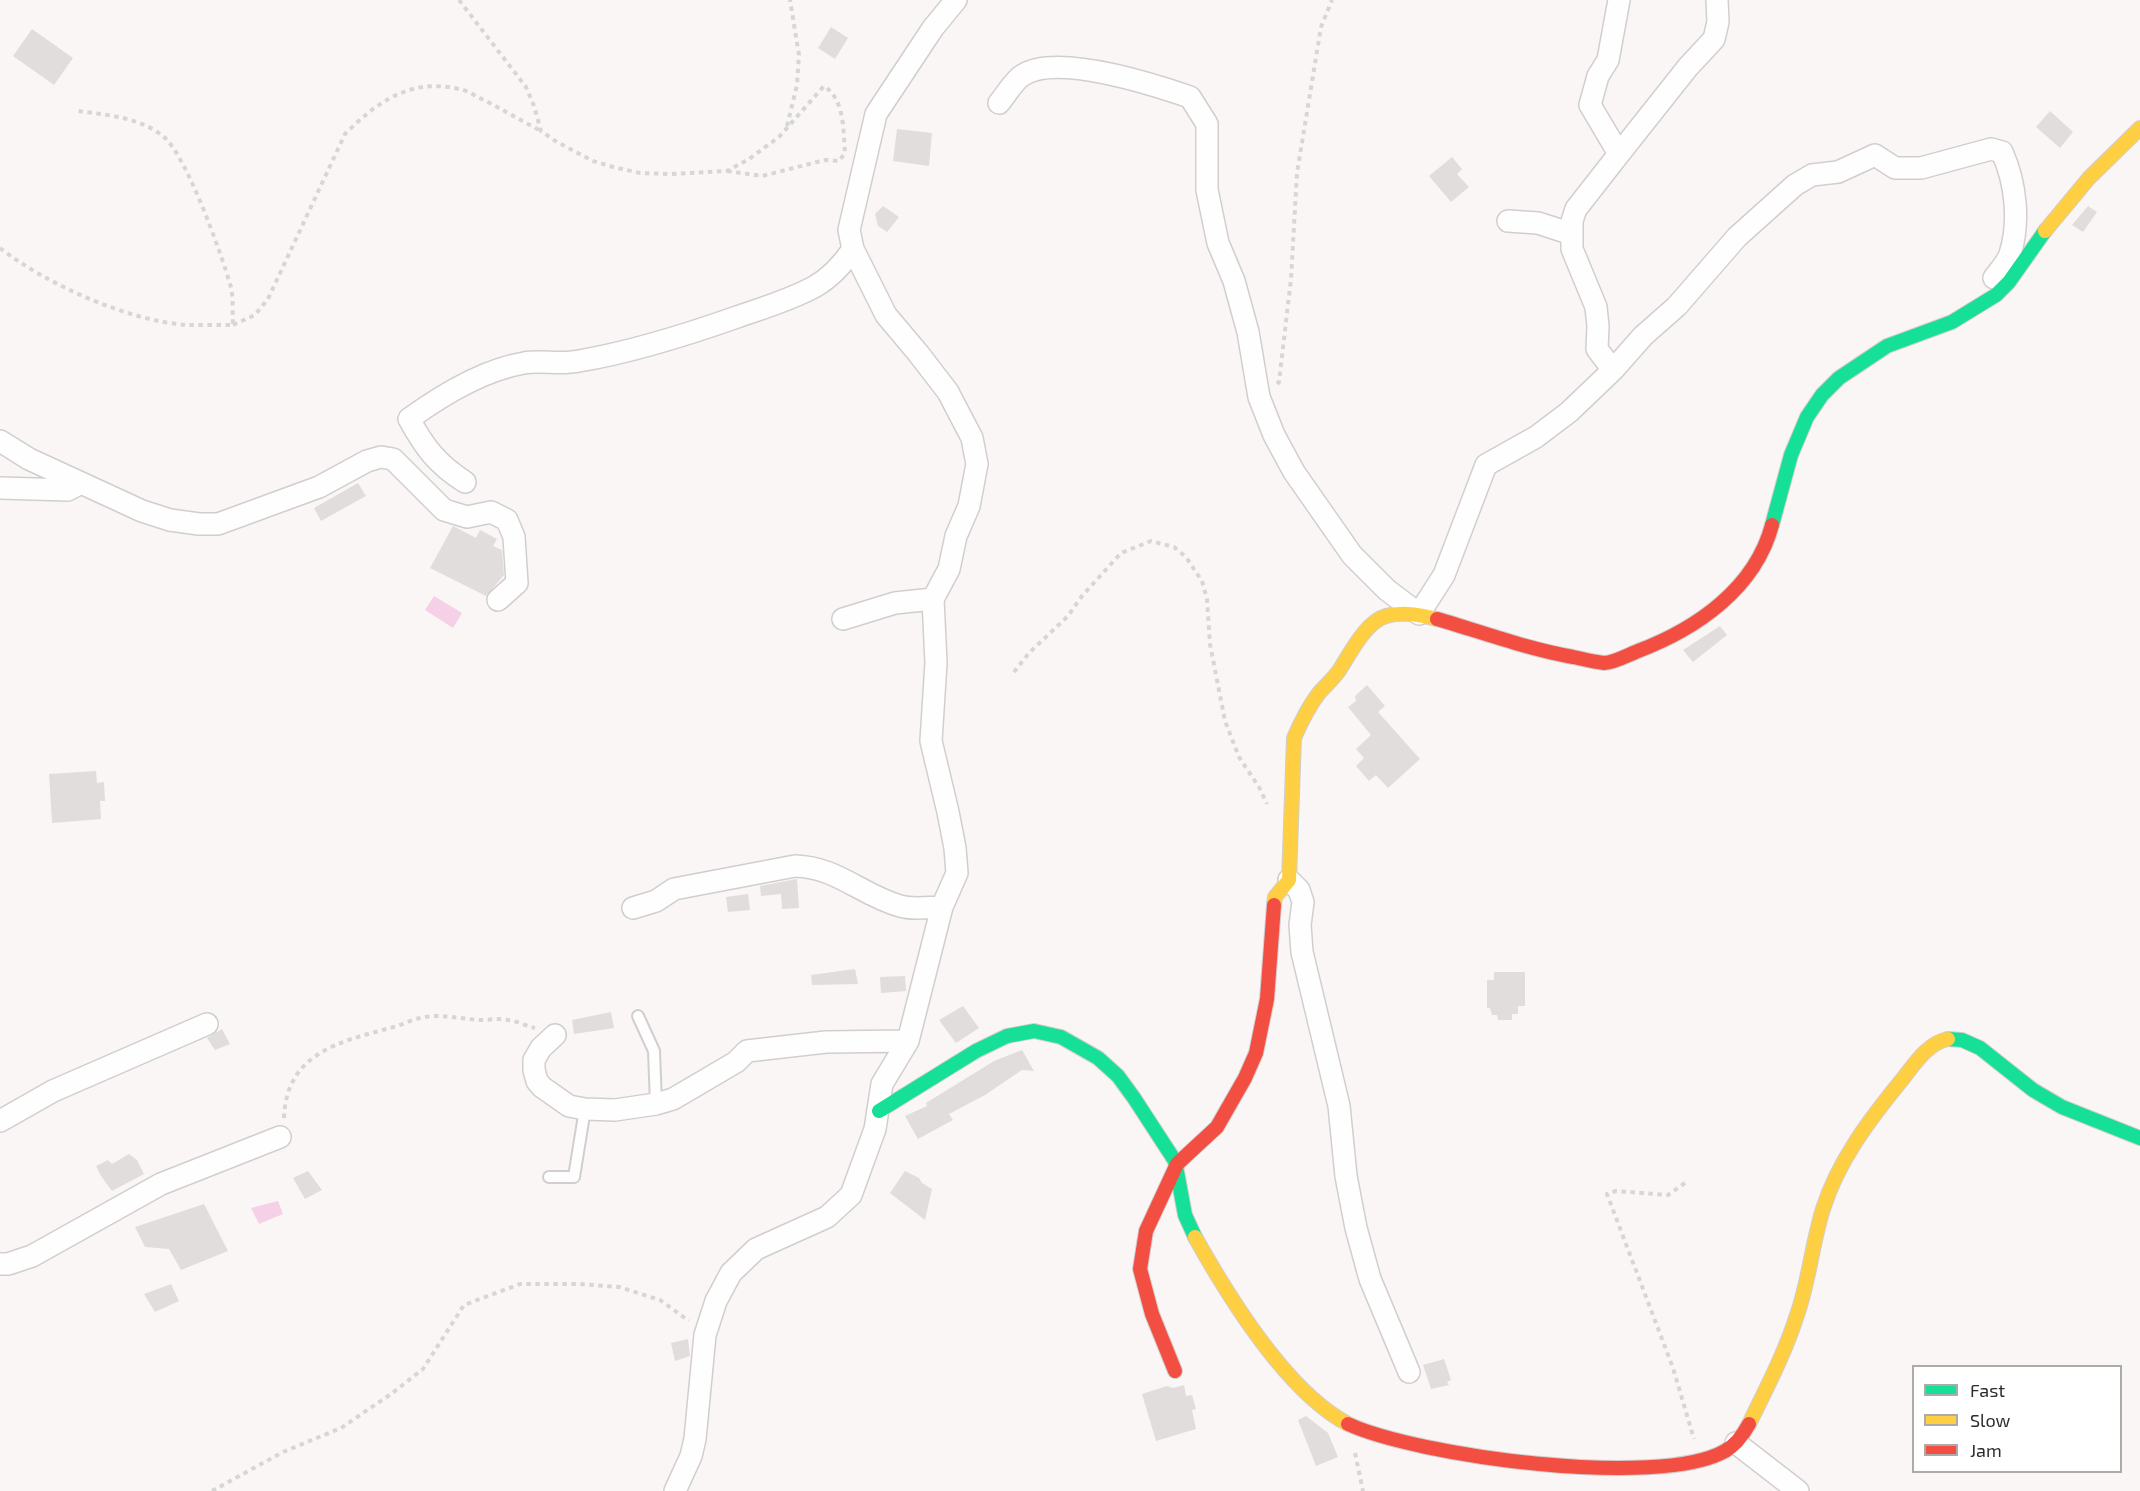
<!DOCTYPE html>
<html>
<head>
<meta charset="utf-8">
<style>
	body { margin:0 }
	#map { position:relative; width:2140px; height:1491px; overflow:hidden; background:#fbf6f6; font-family:"Exo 2",sans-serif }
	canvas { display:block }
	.legend { position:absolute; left:1912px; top:1365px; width:210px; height:108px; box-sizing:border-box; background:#fff; border:2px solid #acabaa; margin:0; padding:8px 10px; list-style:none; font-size:18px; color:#2f2c2b }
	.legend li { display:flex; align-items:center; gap:12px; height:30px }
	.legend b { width:30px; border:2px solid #acabaa }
</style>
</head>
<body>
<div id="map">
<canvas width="2140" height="1491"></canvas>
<ul class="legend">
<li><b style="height:8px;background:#16e098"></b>Fast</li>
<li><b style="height:8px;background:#ffcf43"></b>Slow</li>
<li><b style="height:8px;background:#f24e42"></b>Jam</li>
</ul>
</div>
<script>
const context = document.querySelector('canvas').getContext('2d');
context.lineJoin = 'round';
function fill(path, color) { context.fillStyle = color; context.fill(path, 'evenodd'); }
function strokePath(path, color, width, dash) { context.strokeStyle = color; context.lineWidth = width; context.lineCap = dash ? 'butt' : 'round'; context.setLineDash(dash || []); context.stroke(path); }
const water = new Path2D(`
	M434 596 462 613 453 628 425 610Z
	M278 1201 283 1214 259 1224 251 1208Z`);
const building = new Path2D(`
	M831 27 848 38 835 59 818 48Z
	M32 29 73 58 54 85 13 56Z
	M2050 111 2073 132 2060 148 2036 127Z
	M897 129 932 133 929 166 893 161Z
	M1452 157 1462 169 1457 174 1469 187 1451 202 1429 176Z
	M883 206 899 217 887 232 878 226 875 214Z
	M2088 206 2097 212 2083 232 2072 225Z
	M358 483 366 496 321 521 314 508Z
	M453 526 476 538 480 530 497 539 493 546 502 550 504 575 486 596 430 568Z
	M1720 626 1727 635 1693 662 1683 650Z
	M1367 685 1385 706 1378 712 1420 759 1388 788 1376 775 1369 781 1356 766 1364 758 1356 749 1371 735 1348 707 1356 701 1355 696Z
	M96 771 97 783 104 782 105 801H100L101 819 52 823 49 774Z
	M797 879 799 908 782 909 781 894 761 896 760 886Z
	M748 894 750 910 728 912 726 897Z
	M855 969 858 984 812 985 811 975Z
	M1494 972H1525V1006H1518V1014H1512V1020H1498L1497 1015H1492L1490 1008H1487V980H1494Z
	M905 976 906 991 881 993 880 977Z
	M963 1006 979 1028 956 1043 939 1020Z
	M611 1012 614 1028 574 1034 572 1020Z
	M222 1029 230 1044 215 1050 207 1038Z
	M1022 1050 1034 1071 1022 1070 985 1095 949 1114 953 1120 918 1139 905 1116 927 1106 926 1103 994 1061Z
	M129 1154 137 1160 144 1174 112 1191 101 1176 96 1166 108 1160 112 1164Z
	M308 1171 322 1190 305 1199 293 1178Z
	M905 1171 919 1178 922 1183 932 1189 925 1220 890 1193Z
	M204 1204 228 1251 181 1270 169 1249 145 1247 135 1227Z
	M171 1284 179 1301 155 1312 144 1294Z
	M688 1339 690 1356 675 1361 671 1343Z
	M1444 1359 1451 1380 1447 1382 1449 1385 1431 1389 1423 1365Z
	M1184 1385 1186 1396 1192 1395 1196 1409 1192 1410 1196 1429 1156 1441 1142 1394 1167 1386 1173 1388Z
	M1306 1416 1328 1433 1338 1457 1316 1466 1298 1420Z`);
const path = new Path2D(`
	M459 0 526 87 534 106 541 131 557 142 593 161 613 167 640 173 671 174 727 171 749 159 779 137 824 86C845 100 843 129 845 153L839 161 825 160 762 176 727 171
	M787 126 797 85 799 55 790 0
	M0 248C46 284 128 321 187 325 202 325 218 325 233 325 232 312 234 296 230 284 221 253 187 157 164 137 140 117 107 115 78 111
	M233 325 255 315 268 299 345 134C378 101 411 78 459 89 468 90 476 97 484 100 503 110 522 121 541 131
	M1277 384 1279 382 1291 279 1297 173 1321 27 1332 0
	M1014 672 1029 653 1068 616 1082 596 1121 553 1151 541 1174 547 1186 557 1202 581 1207 599 1210 644 1225 721 1239 757 1259 787 1267 804
	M284 1118C286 1054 338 1042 390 1028 400 1026 410 1020 420 1018 441 1013 460 1019 480 1020 489 1020 499 1018 508 1020 517 1021 526 1026 535 1028
	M1685 1183 1668 1195 1616 1191 1607 1194 1673 1368 1694 1439
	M1355 1453 1363 1491
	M212 1491 283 1452 341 1428 391 1394 423 1369 464 1305 520 1284H579L619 1287 660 1300 689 1321`);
const lane = new Path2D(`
	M638 1016 654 1051 656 1104
	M549 1177H574L585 1109`);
const street = new Path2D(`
	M999 103C1006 95 1014 80 1023 75 1057 53 1152 84 1190 97L1207 124V190L1218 243 1234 281 1248 332 1259 397 1274 435 1294 472 1352 555 1387 590 1419 614 1444 575 1486 465 1536 437 1569 412 1613 370 1597 349 1598 326 1596 307 1572 249V221L1576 209 1619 154 1688 67 1714 39 1718 22 1717 0
	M1619 154 1590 105 1598 76 1608 60 1619 0
	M1508 221 1538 223 1572 234
	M1613 370 1643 336 1677 306 1737 237 1795 185 1812 175 1838 172 1875 155 1895 168H1921L1991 149 2002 152C2016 183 2020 222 2010 254 2007 263 1999 271 1994 278
	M0 441 29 459 142 511 170 520 199 524H218L319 487 367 461 381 457 393 459 444 510 467 517 491 512 507 520 514 537 517 583 498 600
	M465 482C437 464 425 448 409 419 442 395 483 370 524 363 541 360 561 365 579 361 632 352 686 335 737 317 763 308 790 300 814 287 830 278 843 264 853 249
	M0 488 68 490 81 483
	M843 619 895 603 933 599
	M1289 880 1299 890 1303 902 1300 925 1302 952 1339 1106 1346 1176 1356 1228 1370 1279 1409 1372
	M633 908 656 901 674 889 795 866C837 867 861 895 900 906 912 910 929 907 942 907
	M555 1035 541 1048 534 1060V1070L537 1081 542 1087 569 1106 585 1109 615 1110 656 1104 673 1099 736 1062 747 1051 826 1042 908 1041
	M0 1121 53 1091 207 1024
	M0 1264H8L32 1256 161 1184 280 1137
	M1736 1443 1798 1491
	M675 1491 691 1456 695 1439 705 1335 716 1301 731 1273 756 1249 827 1217 851 1195 875 1129 882 1084 908 1041 942 907 957 873 955 848 948 812 931 741 936 663 933 599 949 569 956 536 969 506 977 464 972 438 948 392 918 353 886 315 853 249 849 230 876 114 933 28 956 0`);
const fast = new Path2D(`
	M1772 525 1791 455 1807 417 1822 395 1839 378 1887 346 1952 322 1996 295 2009 282 2045 231
	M1948 1039 1962 1040 1980 1048 2033 1090 2062 1107 2140 1138
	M879 1111 976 1051 1007 1036 1034 1031 1061 1037 1098 1058 1118 1076 1134 1098 1175 1161 1185 1215 1195 1237`);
const slow = new Path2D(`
	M2045 231 2089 178 2140 128
	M1274 905 1275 897 1289 880 1294 738C1301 722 1308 707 1319 693 1325 686 1332 680 1338 672 1349 656 1365 622 1386 616 1402 611 1421 615 1437 619
	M1195 1237C1228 1296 1287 1392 1348 1424
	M1749 1424C1766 1389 1785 1353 1797 1315 1809 1281 1812 1244 1823 1209 1838 1161 1870 1119 1901 1081 1914 1065 1927 1043 1948 1039`);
const jam = new Path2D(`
	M1437 619C1482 632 1527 649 1573 657 1583 659 1594 662 1604 663 1614 663 1628 655 1638 651 1696 629 1755 589 1772 525
	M1175 1371 1152 1314 1140 1269 1146 1231 1177 1164 1217 1127 1245 1078 1256 1053 1267 999 1274 905
	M1348 1424C1417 1456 1659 1489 1725 1451 1736 1445 1743 1435 1749 1424`);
fill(water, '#f5d0e6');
fill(building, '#e0dddc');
strokePath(lane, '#d2cece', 14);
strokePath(street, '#d2cece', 24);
strokePath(fast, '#d2cece', 16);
strokePath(slow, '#d2cece', 16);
strokePath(jam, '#d2cece', 16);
strokePath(path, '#d6d6d6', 4, [4.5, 4.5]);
strokePath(lane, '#fefefe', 10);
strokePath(street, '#fefefe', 21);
strokePath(fast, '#16e098', 14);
strokePath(slow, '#ffcf43', 14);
strokePath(jam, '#f24e42', 14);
</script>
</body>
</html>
